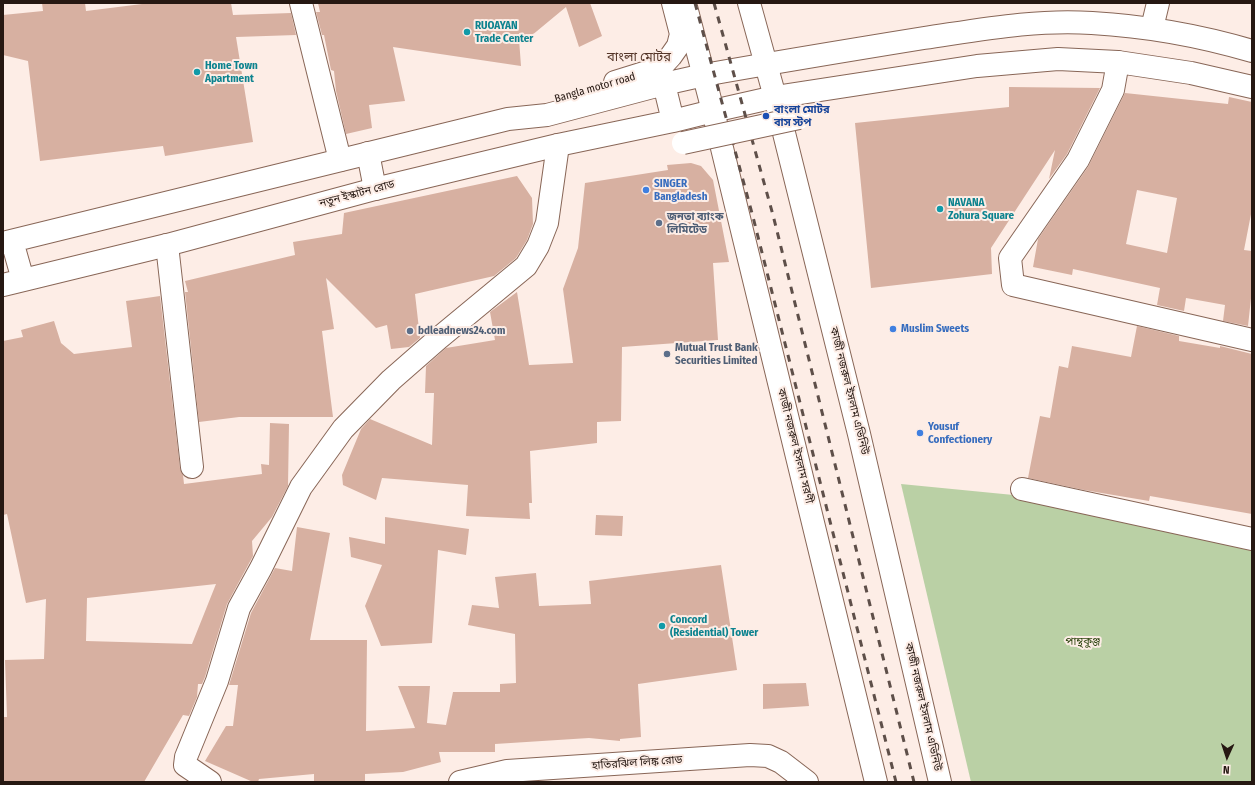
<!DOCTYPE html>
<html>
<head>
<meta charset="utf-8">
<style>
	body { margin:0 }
	#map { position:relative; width:1255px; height:785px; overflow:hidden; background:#fdede6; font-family:"Fira Sans Condensed",sans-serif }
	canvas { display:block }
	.frame { position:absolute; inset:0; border:4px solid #261812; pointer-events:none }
	.north { position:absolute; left:1207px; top:737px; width:40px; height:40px; -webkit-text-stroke:3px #fdede6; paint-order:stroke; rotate:183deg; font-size:11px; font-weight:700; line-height:16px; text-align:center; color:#261812 }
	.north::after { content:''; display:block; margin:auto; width:14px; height:18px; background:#261812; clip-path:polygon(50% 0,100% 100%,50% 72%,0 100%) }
</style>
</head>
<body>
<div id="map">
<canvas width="1255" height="785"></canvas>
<div class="frame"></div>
<div class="north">N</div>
</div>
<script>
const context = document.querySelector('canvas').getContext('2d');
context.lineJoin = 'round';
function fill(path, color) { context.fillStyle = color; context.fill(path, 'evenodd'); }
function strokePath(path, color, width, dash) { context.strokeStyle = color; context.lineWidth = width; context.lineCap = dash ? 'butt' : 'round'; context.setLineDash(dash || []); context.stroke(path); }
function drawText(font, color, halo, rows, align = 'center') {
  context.font = font + ' "Fira Sans Condensed","Noto Sans Bengali",sans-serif'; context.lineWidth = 4; context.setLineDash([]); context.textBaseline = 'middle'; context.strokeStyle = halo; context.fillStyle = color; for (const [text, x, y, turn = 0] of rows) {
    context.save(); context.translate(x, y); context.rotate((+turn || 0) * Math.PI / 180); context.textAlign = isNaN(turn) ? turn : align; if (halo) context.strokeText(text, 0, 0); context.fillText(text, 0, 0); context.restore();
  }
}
const green = new Path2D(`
	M901 484 1085 502 1252 531V782H971Z`);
const building = new Path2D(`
	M42 3H85L86 11 150 3H231L233 15 291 13 296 35 236 37 253 142 165 156 163 146 40 161 28 61 3 55V15L43 11Z
	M318 3H590L602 36 579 47 566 7 531 36 519 39 521 66 393 47 405 101 369 105 372 128 346 134 336 91 334 71 331 70 324 35H322L316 12H320Z
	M1009 87 1100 88 1067 154 1049 179 1055 150 991 248 992 274 871 288 855 123 1009 107Z
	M1125 93 1228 104 1229 97 1252 102V209L1244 250 1252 251V289L1248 326 1223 321 1225 305 1186 298 1184 311 1157 305 1160 288 1073 269 1072 275 1033 267 1038 239 1088 167ZM1137 190 1177 198 1167 253 1126 244Z
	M691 163 701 166 713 180 729 262 713 263 718 340 622 347 621 421 597 422V443L530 451 532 503H529L530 519 466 516 468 485 382 478 376 500 343 485 342 475 361 429 370 419 432 445 434 393H425L426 366 446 348 495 340 490 312 517 292 529 365 573 363 563 289 578 248 585 183 668 170 667 165Z
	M517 176 532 198 533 224 527 240 516 258 494 276 415 294 420 338 409 347 391 349 387 325 376 328 326 278 334 329 322 331 333 417H239L199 422 185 292H188L185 281 295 255 293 242 342 234 344 213Z
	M160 296 180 468 183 475 184 484 262 474 261 464 269 465 270 423 289 424 288 486 272 517 252 541 253 556 227 604 205 677 202 684H198L197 697 189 716 183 715 144 782H3V717H7L5 660 44 659 46 599 26 603 7 514 3 515V341L23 337 21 330 54 321 61 343 74 354 132 347 126 301ZM216 584 192 644 86 641 87 598Z
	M1137 326 1179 336V341L1220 348V346L1252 354V514L1150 496 1149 501 1084 490 1028 478 1040 416 1050 418 1059 366 1068 368 1072 346 1131 357Z
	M596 515 623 516 622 536 595 535Z
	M385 517 469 529 466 555 438 550 432 643 381 646 365 606 382 565 351 557 349 537 385 544Z
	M297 527 330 533 310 640H367L366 731 415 728 398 686H430L427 723 446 725 453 692H500V684L516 683 515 634 468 625 472 605 499 608 495 577 536 573 539 606 591 604 589 581 721 565 737 670 638 684 641 737 620 739V741L589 738 495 744V752H439L441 762 403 772 365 774V782H314V774L259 779 258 782H253L205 761 226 726H233L238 685H229L251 613 275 568 292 571Z
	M806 683 809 706 763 709V684Z`);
const pedestrian = new Path2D(`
	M368 153 375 189`);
const minor = new Path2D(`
	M301 3 340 160
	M1152 28 1158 3
	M1118 62 1113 90 1078 160 1010 258 1013 285 1252 340
	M167 245 192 467
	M1022 489 1252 539
	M210 782 185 765 186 757 217 681 239 608 261 568 301 487 343 429 391 380 439 338 526 266 538 246 547 223 558 145`);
const tertiary = new Path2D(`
	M460 782 507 771 750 755 768 756 781 762 807 782`);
const secondary = new Path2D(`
	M704 75C777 62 850 50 924 38 979 30 1036 19 1092 23 1145 26 1201 36 1252 51
	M713 111 775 97 977 66 1058 59 1118 62 1191 73 1252 87`);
const primary = new Path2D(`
	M615 82 660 68 671 56 678 46 681 34 673 3
	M664 84 673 121
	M12 241 23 280
	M3 243 508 119 547 115 664 84 704 75
	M3 285 167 245 375 189 558 145 673 121 713 111`);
const trunk = new Path2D(`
	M685 3 713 111 876 782
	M749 3 775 97 859 434 940 782`);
const rail = new Path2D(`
	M695 3 753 217 896 782
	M714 3 773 215 914 782`);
const pedestrianBridge = new Path2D(`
	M683 143 799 118`);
const markers = [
	[467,32,4,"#0f9aa8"],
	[197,72,4,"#0f9aa8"],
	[766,116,4,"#1a4fb4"],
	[646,190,4,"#3f7fe0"],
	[940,209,4,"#0f9aa8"],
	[659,223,4,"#5c6f8a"],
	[893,329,4,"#3f7fe0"],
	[410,331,4,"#5c6f8a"],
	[667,354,4,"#5c6f8a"],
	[920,433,4,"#3f7fe0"],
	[662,626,4,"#0f9aa8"]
];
const cultureNames = [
	["RUOAYAN",475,26],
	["Trade Center",475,39],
	["Home Town",205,66],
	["Apartment",205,79],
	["NAVANA",948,203],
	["Zohura Square",948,216],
	["Concord",670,620],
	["(Residential) Tower",670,633]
];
const streetNames = [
	["Bangla motor road",595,88,-16],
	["নতুন ইস্কাটন রোড",357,194,-15],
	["কাজী নজরুল ইসলাম এভিনিউ",849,391,76],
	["কাজী নজরুল ইসলাম সরণী",795,446,76],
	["কাজী নজরুল ইসলাম এভিনিউ",923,707,77],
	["হাতিরঝিল লিঙ্ক রোড",637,763,-4]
];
const transitNames = [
	["বাংলা মোটর",774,110],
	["বাস স্টপ",774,123]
];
const shopNames = [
	["SINGER",654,184],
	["Bangladesh",654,197],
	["Muslim Sweets",901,329],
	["Yousuf",928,427],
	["Confectionery",928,440]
];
const serviceNames = [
	["জনতা ব্যাংক",667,217],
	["লিমিটেড",667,230],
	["bdleadnews24.com",418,331],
	["Mutual Trust Bank",675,348],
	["Securities Limited",675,361]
];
const parkNames = [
	["পান্থকুঞ্জ",1083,642]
];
const quarterNames = [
	["বাংলা মোটর",639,57]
];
fill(green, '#bad0a5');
fill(building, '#d7b0a1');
strokePath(pedestrian, '#886657', 24);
strokePath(minor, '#886657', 24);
strokePath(tertiary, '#886657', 24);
strokePath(secondary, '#886657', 24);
strokePath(primary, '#886657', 24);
strokePath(trunk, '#886657', 24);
strokePath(pedestrian, '#fff', 22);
strokePath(minor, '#fff', 22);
strokePath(tertiary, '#fff', 22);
strokePath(secondary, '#fff', 22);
strokePath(primary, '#fff', 22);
strokePath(trunk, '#fff', 22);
strokePath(rail, '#5e4f49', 3, [7, 7]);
strokePath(pedestrianBridge, '#886657', 24, []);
strokePath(pedestrianBridge, '#fff', 22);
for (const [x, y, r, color] of markers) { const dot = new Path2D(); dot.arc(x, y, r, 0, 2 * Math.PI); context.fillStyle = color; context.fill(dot); strokePath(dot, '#fdede6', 1.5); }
drawText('bold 11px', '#0d838f', '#fdede6', cultureNames, 'left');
drawText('11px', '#261812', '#fdede6', streetNames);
drawText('bold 11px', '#164399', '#fdede6', transitNames, 'left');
drawText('bold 11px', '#366cbe', '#fdede6', shopNames, 'left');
drawText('bold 11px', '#4e5e75', '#fdede6', serviceNames, 'left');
drawText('11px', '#2c430e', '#fdede6', parkNames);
drawText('13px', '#543528', '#fdede6', quarterNames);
</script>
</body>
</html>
